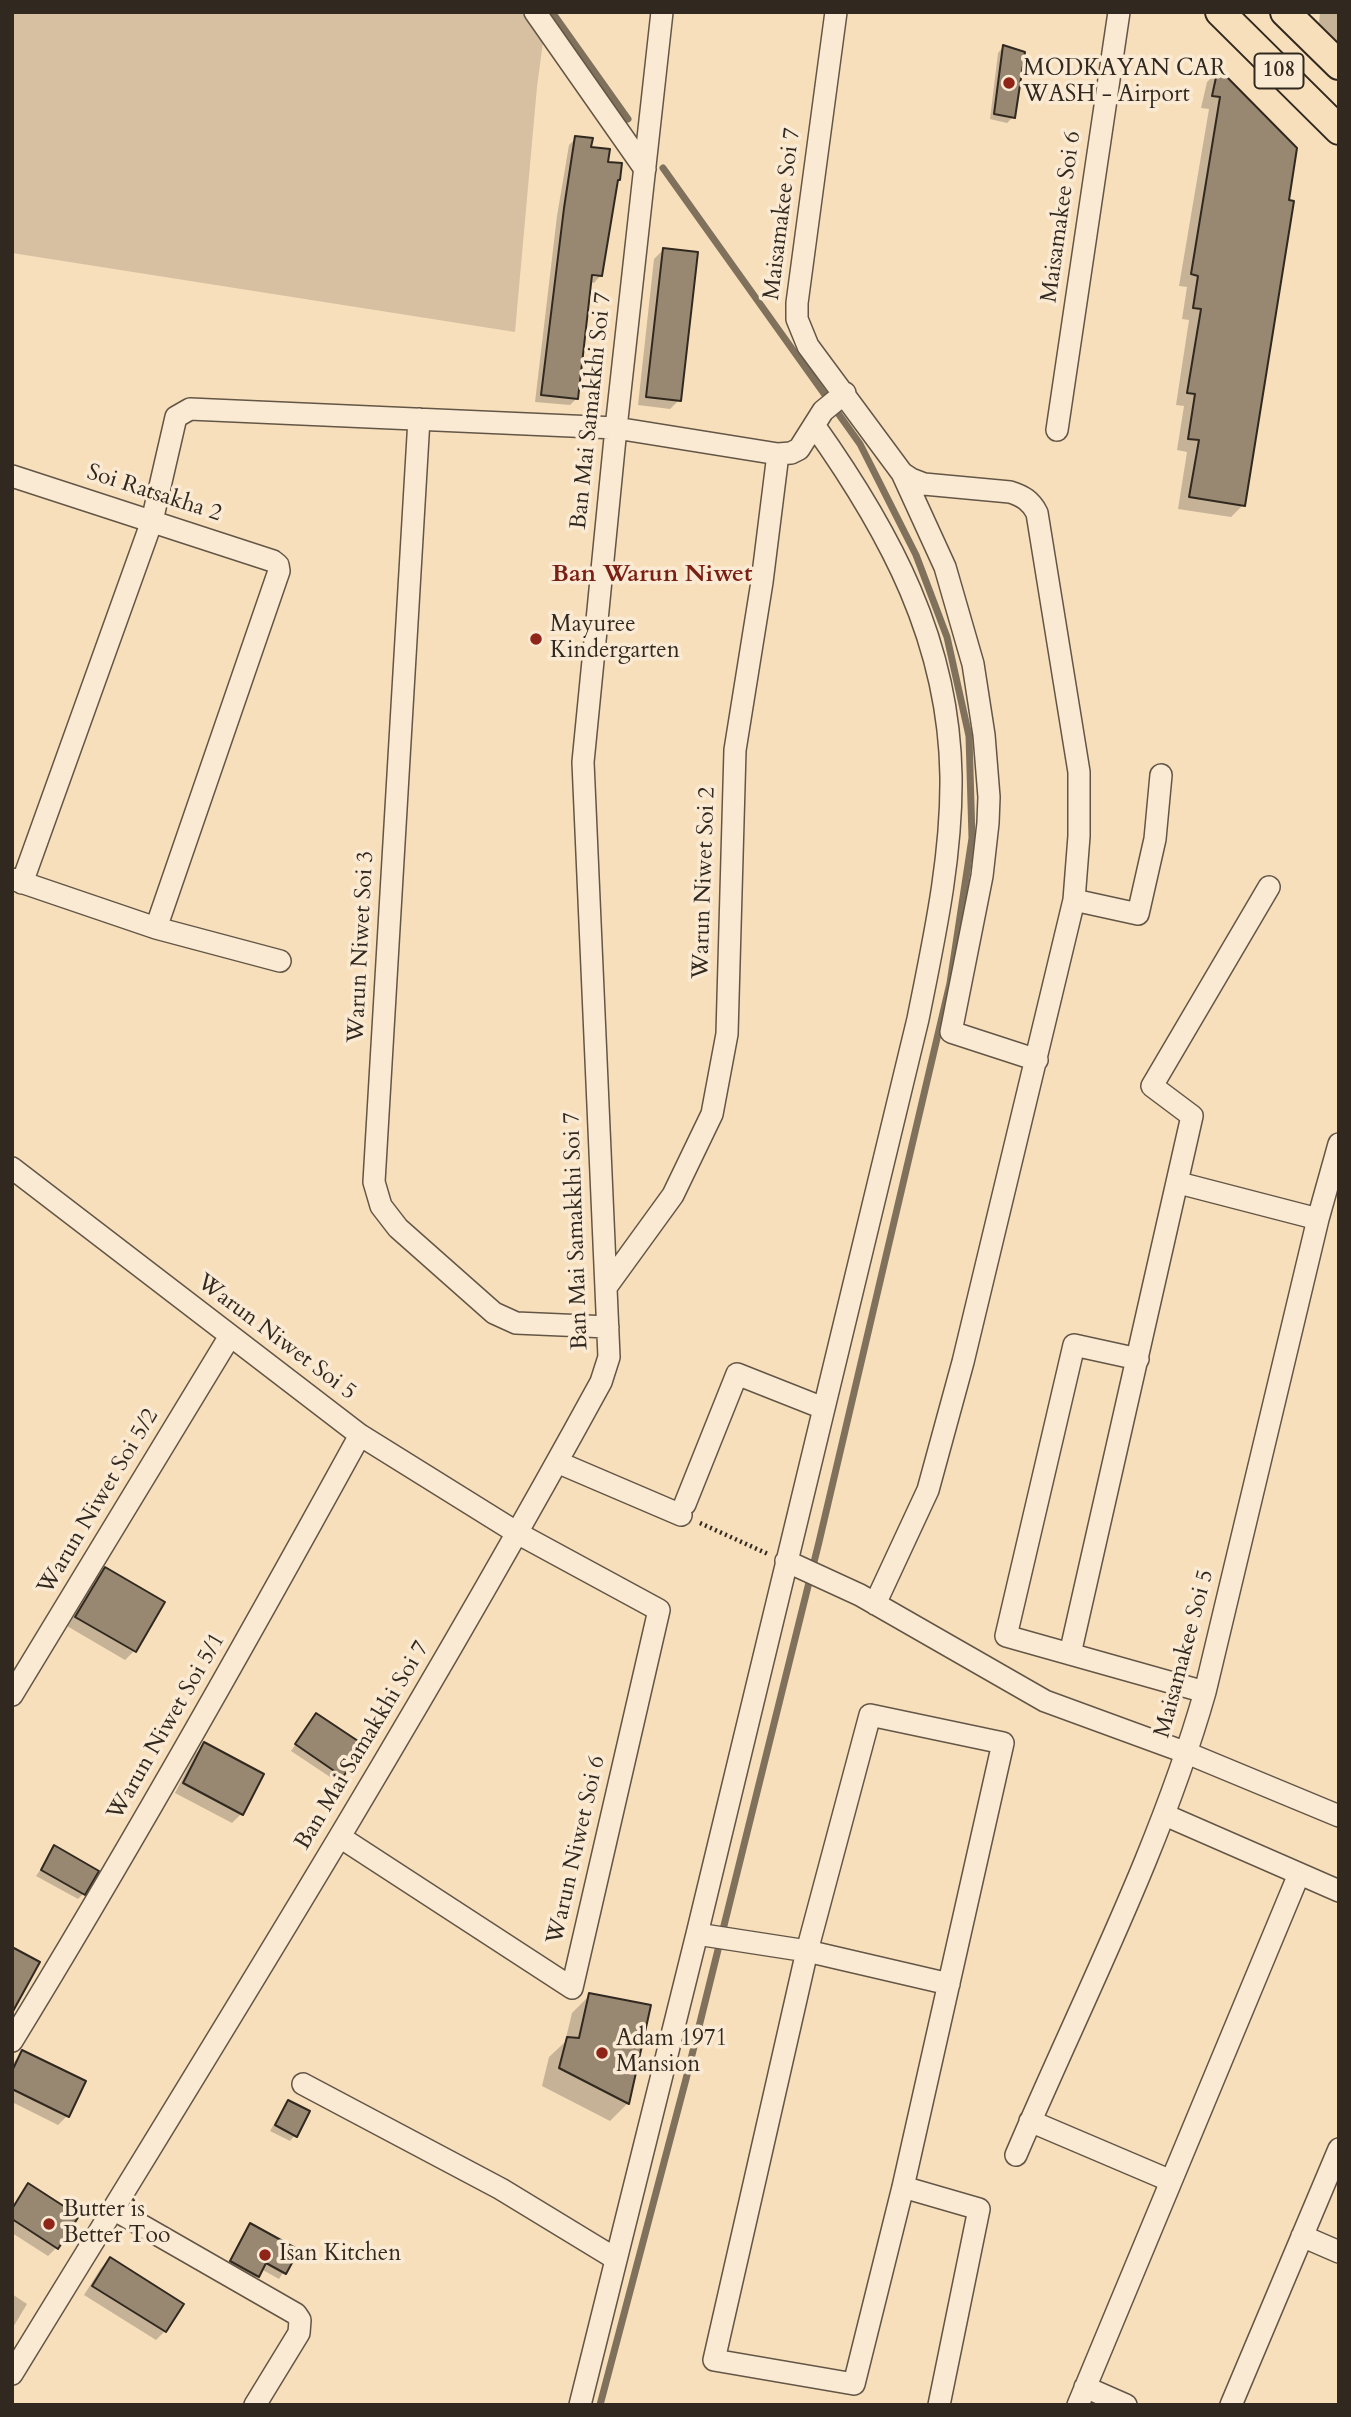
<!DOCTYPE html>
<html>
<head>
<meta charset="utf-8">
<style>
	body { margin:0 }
	#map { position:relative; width:1351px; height:2417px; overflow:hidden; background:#f8dfbc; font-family:Cardo,serif }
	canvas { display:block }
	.frame { position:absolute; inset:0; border:14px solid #31291f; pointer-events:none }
</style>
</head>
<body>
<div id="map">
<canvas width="1351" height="2417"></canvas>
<div class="frame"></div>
</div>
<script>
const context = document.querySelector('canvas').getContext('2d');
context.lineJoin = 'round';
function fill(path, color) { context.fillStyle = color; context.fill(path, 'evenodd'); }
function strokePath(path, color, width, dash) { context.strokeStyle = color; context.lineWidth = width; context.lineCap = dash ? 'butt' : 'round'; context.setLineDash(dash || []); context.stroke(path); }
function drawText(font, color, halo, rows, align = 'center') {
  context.font = font + ' Cardo,serif'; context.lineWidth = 7; context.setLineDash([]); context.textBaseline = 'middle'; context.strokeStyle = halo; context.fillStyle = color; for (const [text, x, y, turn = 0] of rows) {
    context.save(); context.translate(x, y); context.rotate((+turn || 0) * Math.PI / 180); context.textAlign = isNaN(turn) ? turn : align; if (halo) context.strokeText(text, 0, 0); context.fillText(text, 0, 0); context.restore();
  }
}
const green = new Path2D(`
	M12 12H547L537 87 515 332 12 253Z`);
const shadow = new Path2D(`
	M1320 12H1339V43L1319 23Z
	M1003 47 1013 117 1007 123 990 119 998 53Z
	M1218 71 1286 202 1243 505 1231 517 1178 509 1187 452 1177 450 1184 406 1176 405 1189 320 1182 319 1187 287 1179 286 1209 109 1201 108 1207 82Z
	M576 138 606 163 615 182 601 275 594 283 590 282 577 398 570 405 535 402 557 216 569 145ZM597 274V277L583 276Z
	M663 250 679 400 670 409 638 405 654 259Z
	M105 1569 134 1651 125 1660 67 1626 96 1578Z
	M311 1721 341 1775 336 1781 291 1751Z
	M204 1745 241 1814 232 1823 175 1793 195 1754Z
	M55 1848 83 1894 78 1899 36 1876Z
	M590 1995 628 2103 610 2121 542 2086 549 2057 565 2042 572 2013Z
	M23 2052 67 2116 58 2125 12 2102V2064Z
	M288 2102 295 2135 290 2141 270 2131 283 2108Z
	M29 2186 57 2247 48 2256 12 2233V2206Z
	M251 2226 297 2251 279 2279 261 2269 252 2282 226 2267 245 2231Z
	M110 2259 165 2331 156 2340 84 2295 101 2268Z
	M12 2294 27 2304 12 2329Z`);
const stream = new Path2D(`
	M552 12 628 119
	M600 2405 686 2079 819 1542 950 983 972 838 969 736 947 637 916 555 860 444 663 168`);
const building = new Path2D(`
	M1003 45 1025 52 1015 118 994 114Z
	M1218 68 1297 148 1289 200 1294 201 1245 506 1189 497 1199 440 1188 439 1195 394 1187 393 1201 309 1193 308 1198 276 1191 274 1220 97 1212 96Z
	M575 136 593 138 591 147 610 149 608 162 622 163 620 180H618L602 276 592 275 578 399 541 395 564 208Z
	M663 248 698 252 681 401 646 397Z
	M105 1567 165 1602 136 1652 75 1617Z
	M316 1713 364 1745 343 1777 295 1744Z
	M204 1742 264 1774 243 1815 183 1783Z
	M54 1845 99 1871 85 1895 41 1870Z
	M12 1947 40 1962 12 2013Z
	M589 1993 651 2005 629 2104 559 2068 567 2037 579 2038Z
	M22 2050 86 2081 69 2117 12 2089V2071Z
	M288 2100 310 2111 297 2137 275 2125Z
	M28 2183 79 2216 58 2249 12 2219V2209Z
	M250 2223 299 2250 286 2274 266 2263 259 2277 230 2261Z
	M110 2257 184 2304 166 2332 92 2286Z`);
const path = new Path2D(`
	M700 1523 768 1554`);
const minor = new Path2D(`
	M535 12 645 169
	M836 12 797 303V319L808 346 902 473 945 567 973 664 984 735 989 797 988 823 982 876 951 1032 1037 1060
	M419 419 374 1182 381 1206 398 1228 494 1313 516 1323 608 1327
	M1057 430 1119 12
	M12 476 273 561 278 565 279 571 156 928
	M12 879 156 928 280 961
	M22 883 152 521 176 417 190 409 616 428 778 454 791 453 799 449 823 411 845 393
	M1074 900 1138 914 1155 839 1161 775
	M12 1168 360 1435 519 1534 659 1610 572 1988 340 1837
	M1179 1183 1318 1219
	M607 1286 673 1195 712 1114 727 1034 735 750 762 582 778 454
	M1138 1359 1074 1345 1006 1636 1205 1692
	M557 1462 681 1515
	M685 1504 737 1374 823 1408
	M786 1561 860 1595 1045 1701 1187 1753 1339 1816
	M875 1604 928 1490 963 1362 1074 900 1079 836V772L1037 513C1031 501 1023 496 1010 492L924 484 911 479 902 473
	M1070 1654 1192 1116 1152 1086 1269 887
	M12 1695 230 1336
	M870 1715 1003 1743 903 2187 854 2384 714 2360 807 1951Z
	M1165 1815 1339 1891
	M697 1934 807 1951 949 1984
	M12 2041C134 1842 248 1639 360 1435
	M303 2084 501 2189 616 2259
	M1030 2121 1171 2181
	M1016 2155C1081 2002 1159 1853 1205 1692L1318 1219 1339 1144
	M903 2187 979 2209 939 2405
	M113 2209 296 2314 300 2320 299 2333 255 2405
	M1302 2236 1339 2252
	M12 2374C213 2046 417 1719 601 1382L609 1357 583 762 616 428 662 12
	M1085 2387 1126 2405
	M580 2405 697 1934 918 1019C934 939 952 858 951 776 949 641 890 532 814 425
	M1078 2405 1299 1874
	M1231 2405 1339 2149`);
const major = new Path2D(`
	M1220 12 1339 130
	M1285 12 1339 65`);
const markers = [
	[1009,83,7,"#8f2418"],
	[536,639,7,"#8f2418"],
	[602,2053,7,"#8f2418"],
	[49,2224,7,"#8f2418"],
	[265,2255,7,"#8f2418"]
];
const shields = [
	[1279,71,49]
];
const shieldNames = [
	["108",1279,71]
];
const poiNames = [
	["MODKAYAN CAR",1023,70],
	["WASH - Airport",1023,96],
	["Mayuree",550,626],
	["Kindergarten",550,652],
	["Adam 1971",616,2040],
	["Mansion",616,2066],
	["Butter is",63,2211],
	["Better Too",63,2237],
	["Isan Kitchen",279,2255]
];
const streetNames = [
	["Maisamakee Soi 7",783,214,-83],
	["Maisamakee Soi 6",1062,217,-82],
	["Ban Mai Samakkhi Soi 7",592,411,-84],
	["Soi Ratsakha 2",154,494,18],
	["Warun Niwet Soi 2",705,883,-88],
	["Warun Niwet Soi 3",362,947,-87],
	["Ban Mai Samakkhi Soi 7",577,1231,-92],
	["Warun Niwet Soi 5",276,1338,37],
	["Warun Niwet Soi 5/2",99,1502,-59],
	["Maisamakee Soi 5",1185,1654,-75],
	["Warun Niwet Soi 5/1",167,1727,-60],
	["Ban Mai Samakkhi Soi 7",363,1746,-59],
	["Warun Niwet Soi 6",577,1850,-77]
];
const neighbourhoodNames = [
	["Ban Warun Niwet",652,575]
];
fill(green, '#d6c0a1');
fill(shadow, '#0003');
strokePath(stream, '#80715d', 7);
fill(building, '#988871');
strokePath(building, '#31291f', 2);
strokePath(minor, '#635646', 24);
strokePath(major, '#31291f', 32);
strokePath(path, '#31291f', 4.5, [2, 3.5]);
strokePath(minor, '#faead3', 21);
strokePath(major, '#f8dfbc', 28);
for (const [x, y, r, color] of markers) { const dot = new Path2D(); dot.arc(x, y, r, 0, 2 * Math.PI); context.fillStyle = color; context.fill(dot); strokePath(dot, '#faead3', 2.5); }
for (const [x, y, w] of shields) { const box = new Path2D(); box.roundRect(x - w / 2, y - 17.5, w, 35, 5); context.fillStyle = '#faead3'; context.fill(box); strokePath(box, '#31291f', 2); }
drawText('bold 21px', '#31291f', null, shieldNames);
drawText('23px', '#31291f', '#faead3', poiNames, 'left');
drawText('23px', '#31291f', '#faead3', streetNames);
drawText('bold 24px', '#7a1f14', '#faead3', neighbourhoodNames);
</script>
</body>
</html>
